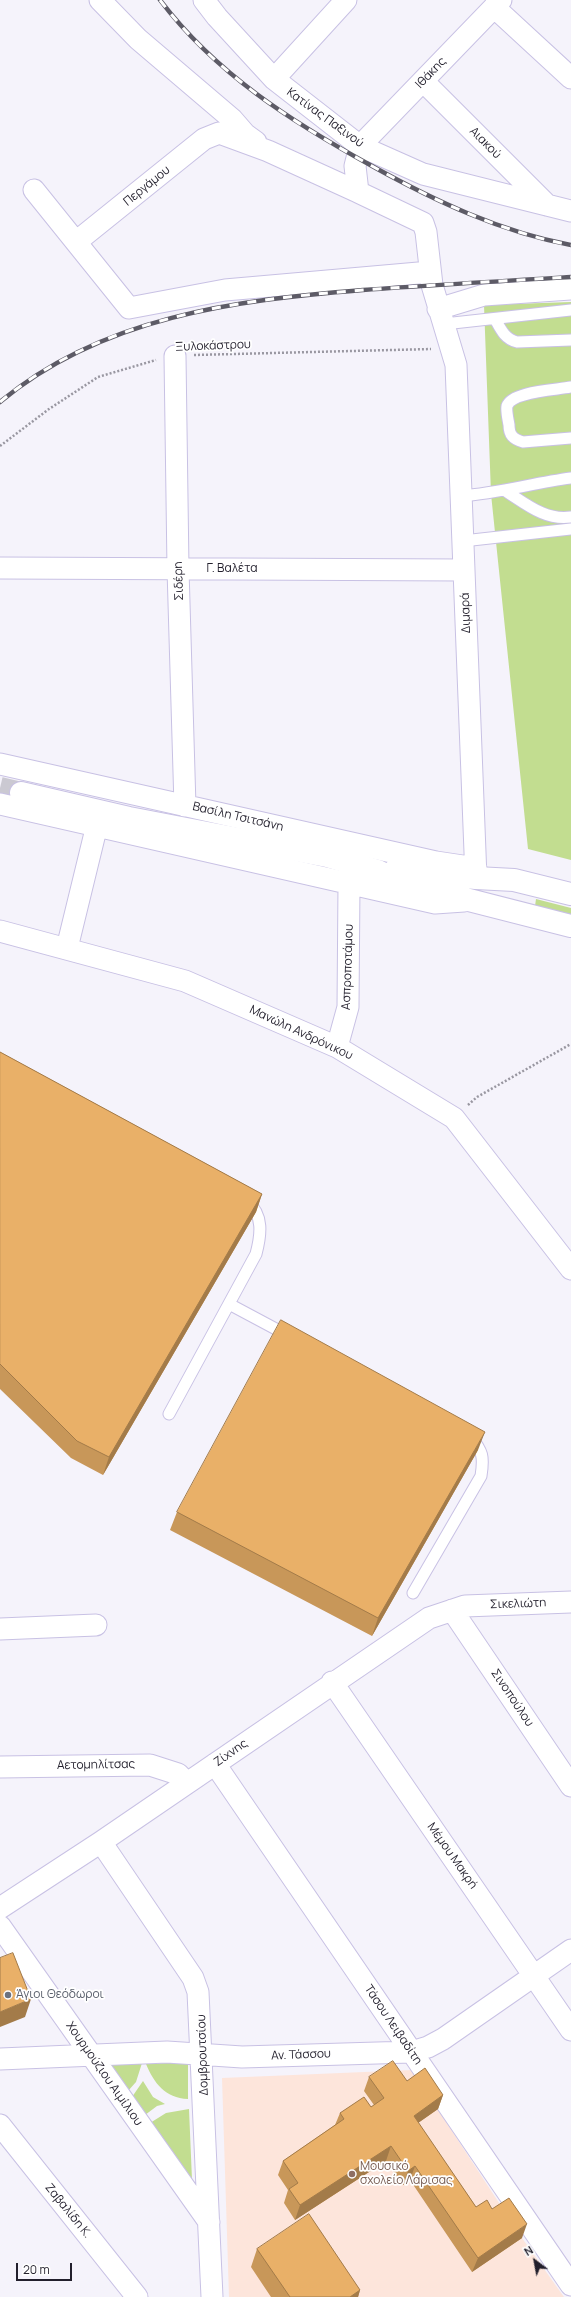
<!DOCTYPE html>
<html>
<head>
<meta charset="utf-8">
<style>
	body { margin:0 }
	#map { position:relative; width:571px; height:2297px; overflow:hidden; background:#f5f3fb; font-family:Manrope,sans-serif }
	canvas { display:block }
	.north { position:absolute; left:515px; top:2241px; width:40px; height:40px; -webkit-text-stroke:3px #fff; paint-order:stroke; rotate:328deg; font-size:11px; font-weight:700; line-height:16px; text-align:center; color:#221f2c }
	.north::after { content:''; display:block; margin:auto; width:14px; height:18px; background:#221f2c; clip-path:polygon(50% 0,100% 100%,50% 72%,0 100%) }
	.scale { position:absolute; left:16px; top:2263px; width:56px; height:18px; box-sizing:border-box; border:2px solid #221f2c; border-top:0; padding-left:5px; font-size:12px; line-height:14px; white-space:nowrap; color:#221f2c; -webkit-text-stroke:3px #fff; paint-order:stroke }
</style>
</head>
<body>
<div id="map">
<canvas width="571" height="2297"></canvas>
<div class="north">N</div>
<div class="scale">20 m</div>
</div>
<script>
const context = document.querySelector('canvas').getContext('2d');
context.lineJoin = 'round';
function fill(path, color) { context.fillStyle = color; context.fill(path, 'evenodd'); }
function strokePath(path, color, width, dash) { context.strokeStyle = color; context.lineWidth = width; context.lineCap = dash ? 'butt' : 'round'; context.setLineDash(dash || []); context.stroke(path); }
function drawText(font, color, halo, rows, align = 'center') {
  context.font = font + ' Manrope,sans-serif'; context.lineWidth = 3.5; context.setLineDash([]); context.textBaseline = 'middle'; context.strokeStyle = halo; context.fillStyle = color; for (const [text, x, y, turn = 0] of rows) {
    context.save(); context.translate(x, y); context.rotate((+turn || 0) * Math.PI / 180); context.textAlign = isNaN(turn) ? turn : align; if (halo) context.strokeText(text, 0, 0); context.fillText(text, 0, 0); context.restore();
  }
}
const commercial = new Path2D(`
	M412 2070 522 2238 564 2297H229L222 2078Z`);
const green = new Path2D(`
	M571 302V860L528 849 491 494 484 305Z
	M536 899 571 908V915L535 906Z
	M188 2062V2099C165 2098 154 2083 146 2064Z
	M142 2063 136 2082 128 2091 110 2064Z
	M143 2081 153 2097 165 2104 157 2106 145 2115 132 2097Z
	M189 2109 192 2180 150 2123 166 2113Z`);
const secondaryTunnel = new Path2D(`
	M0 788 21 793`);
const path = new Path2D(`
	M194 355 431 349
	M0 446 49 409 98 377 156 360
	M468 1105 477 1097 571 1044`);
const lane = new Path2D(`
	M495 319C501 330 505 339 517 342L571 340
	M444 324 571 310
	M571 387C557 390 512 391 507 406 506 411 508 419 509 425 509 435 513 439 523 442L571 438
	M504 490C525 503 545 521 571 517
	M461 496C498 493 534 483 571 478
	M463 541 571 529
	M229 1304 289 1336
	M169 1414 256 1254C261 1235 264 1215 247 1201
	M413 1593 481 1476C484 1457 483 1451 470 1436`);
const street = new Path2D(`
	M100 0 138 39 232 119 245 134 256 142
	M204 0 217 17 274 79 360 146 423 174 571 211
	M494 7 571 78
	M274 79 346 0
	M423 81 547 205
	M34 190 129 308 225 290 430 272
	M76 242 204 139 219 133 268 151 358 192
	M438 309 484 295 571 289
	M175 356 178 569 185 806
	M0 568 464 570
	M0 764 436 862 476 868
	M0 804 435 903 464 901
	M476 878 456 365 432 285 426 232 423 223 358 192 355 166 360 146 501 0
	M0 931 185 981 337 1047 454 1118 571 1269
	M67 948 97 825
	M337 1047 348 1007 349 884
	M452 1610 571 1786
	M0 1629 96 1625
	M332 1682 571 2030
	M215 1764 571 2285
	M0 1767 150 1765 178 1774 187 1783
	M101 1842 193 1978 198 1992 212 2297
	M0 1908 101 1842 429 1618 465 1606 571 1602
	M0 1926 209 2222
	M0 2059 167 2052 242 2057 411 2052 428 2047 443 2039 571 1950
	M0 2125 137 2297`);
const secondary = new Path2D(`
	M21 793 129 818 327 856 378 871 396 880 426 889 571 926
	M395 870 476 878 514 880 571 894`);
const rail = new Path2D(`
	M160 0C216 74 292 122 372 166 435 201 501 232 571 245
	M0 402C102 317 235 300 363 290 432 285 502 281 571 277`);
const wall = new Path2D(`
	M0 1052 262 1194 256 1212 103 1475 71 1458 0 1389Z
	M478 1450 372 1636 170 1530 177 1512Z
	M369 2077 407 2081 443 2095 438 2109 418 2123 476 2207 492 2209 522 2238 472 2272 410 2180 403 2185 386 2161 295 2220 284 2203 288 2190 278 2175 283 2161 335 2125 340 2113 371 2107 374 2105 364 2091Z
	M257 2249 360 2290 358 2297H271L251 2267Z`);
const shadedWall = new Path2D(`
	M262 1194 256 1212 103 1475 109 1457Z
	M485 1432 478 1450 372 1636 378 1618Z
	M31 1999 25 2017 0 2027V2012Z
	M443 2095 438 2109 408 2130 414 2116Z
	M391 2146 386 2161 295 2220 300 2205Z
	M415 2166 410 2180 403 2185 408 2171Z
	M527 2224 522 2238 472 2272 478 2258Z
	M360 2290 358 2297H350Z`);
const building = new Path2D(`
	M0 1052 262 1194 109 1457 77 1441 0 1364Z
	M281 1320 485 1432 378 1618 177 1512Z
	M13 1953 31 1999 0 2012V1958Z
	M393 2061 407 2081 425 2068 443 2095 414 2116 476 2207 487 2200 492 2209 509 2198 527 2224 478 2258 415 2166 408 2171 391 2146 300 2205 289 2189 298 2183 283 2161 344 2119 340 2113 364 2097 371 2107 384 2098 369 2077Z
	M309 2214 360 2290 350 2297H290L257 2249Z`);
const markers = [
	[8,1995,4,"#6b7280"],
	[352,2174,4,"#8d6e63"]
];
const streetNames = [
	["Ιθάκης",431,73,-46],
	["Κατίνας Παξινού",325,118,36],
	["Αιακού",485,143,45],
	["Περγάμου",147,186,-39],
	["Ξυλοκάστρου",213,346,-2],
	["Γ. Βαλέτα",232,569],
	["Σιδέρη",179,581,-92],
	["Διμαρά",466,613,-92],
	["Βασίλη Τσιτσάνη",238,817,13],
	["Ασπροποτάμου",348,967,-88],
	["Μανώλη Ανδρόνικου",301,1033,25],
	["Σικελιώτη",518,1604,-2],
	["Σινοπούλου",512,1698,56],
	["Ζίχνης",231,1753,-35],
	["Αετομηλίτσας",96,1765,-1],
	["Μέμου Μακρή",452,1856,55],
	["Τάσου Λειβαδίτη",393,2025,56],
	["Δομβρουτσίου",203,2055,-92],
	["Αν. Τάσσου",301,2055,-2],
	["Χουρμούζιου Αιμίλιου",104,2074,55],
	["Ζαβαλίδη Κ.",68,2211,51]
];
const worshipNames = [
	["Άγιοι Θεόδωροι",16,1995]
];
const educationNames = [
	["Μουσικό",360,2167],
	["σχολείο Λάρισας",360,2181]
];
fill(commercial, '#fde5db');
fill(green, '#c2dd90');
strokePath(secondaryTunnel, '#cbc9d2', 22, [22, 11]);
strokePath(lane, '#c8c1e4', 13);
strokePath(street, '#c8c1e4', 23);
strokePath(secondary, '#c8c1e4', 24);
strokePath(path, '#9997a1', 2.5, [2, 2]);
strokePath(lane, '#fff', 11);
strokePath(street, '#fff', 21);
strokePath(secondary, '#fff', 22);
strokePath(rail, '#5d5b66', 4.5);
strokePath(rail, '#fff', 3, [9]);
fill(wall, '#c89759');
fill(shadedWall, '#a37b49');
fill(building, '#e9b068');
strokePath(building, '#a37b49', 1);
for (const [x, y, r, color] of markers) { const dot = new Path2D(); dot.arc(x, y, r, 0, 2 * Math.PI); context.fillStyle = color; context.fill(dot); strokePath(dot, '#fff', 1.5); }
drawText('12px', '#221f2c', '#fff', streetNames);
drawText('12px', '#5b616d', '#fff', worshipNames, 'left');
drawText('12px', '#785e54', '#fff', educationNames, 'left');
</script>
</body>
</html>
